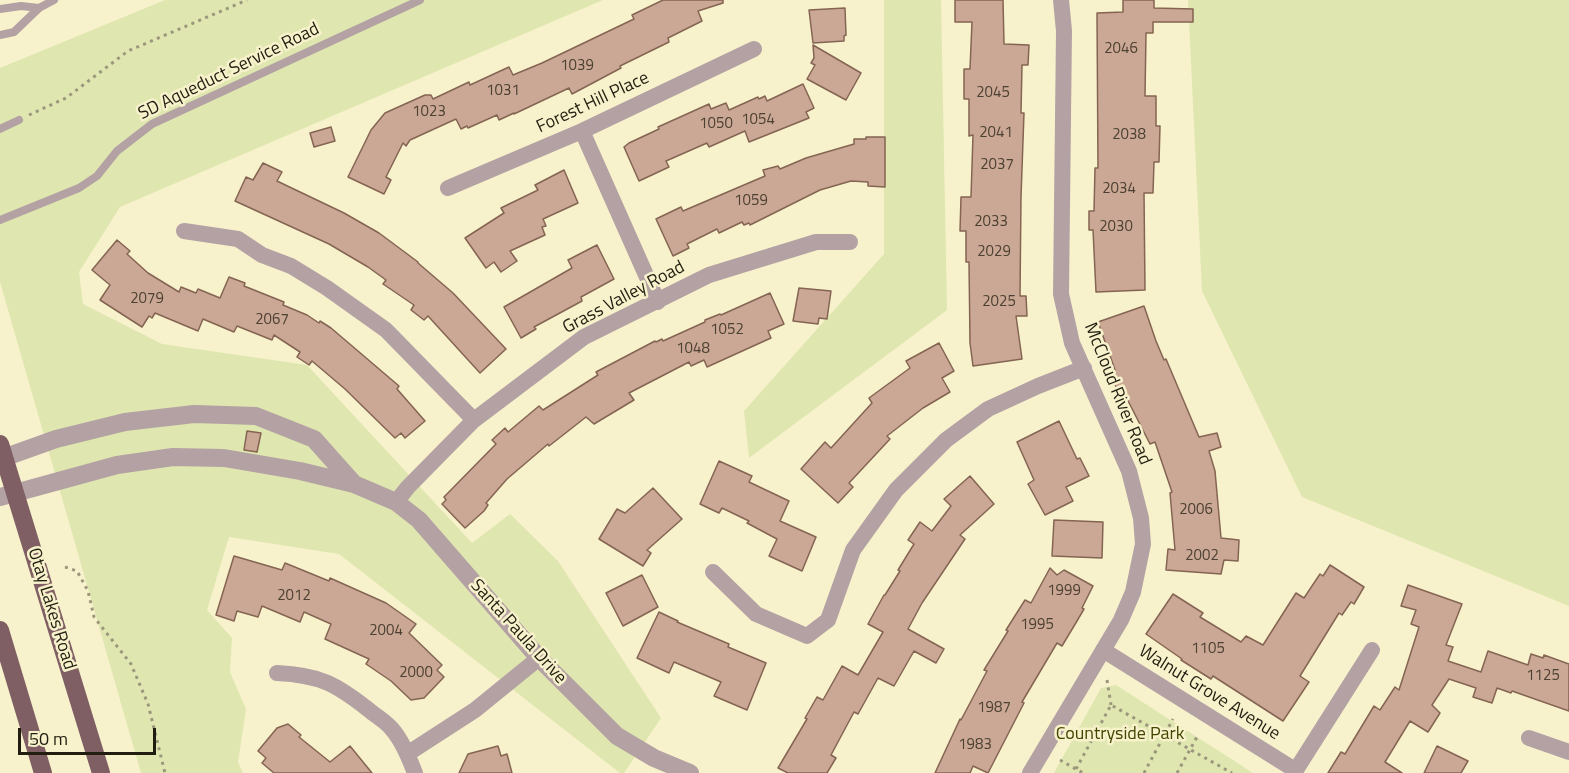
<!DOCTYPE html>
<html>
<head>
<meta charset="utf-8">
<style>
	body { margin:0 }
	#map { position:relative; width:1569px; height:773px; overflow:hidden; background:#f8f2cc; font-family:"Titillium Web",sans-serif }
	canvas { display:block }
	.scale { position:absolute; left:18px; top:728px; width:138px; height:27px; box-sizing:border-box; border:3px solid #211e11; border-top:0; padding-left:8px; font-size:18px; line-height:21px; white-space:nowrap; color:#211e11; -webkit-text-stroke:4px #f8f2cc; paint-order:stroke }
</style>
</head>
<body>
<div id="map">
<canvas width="1569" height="773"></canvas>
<div class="scale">50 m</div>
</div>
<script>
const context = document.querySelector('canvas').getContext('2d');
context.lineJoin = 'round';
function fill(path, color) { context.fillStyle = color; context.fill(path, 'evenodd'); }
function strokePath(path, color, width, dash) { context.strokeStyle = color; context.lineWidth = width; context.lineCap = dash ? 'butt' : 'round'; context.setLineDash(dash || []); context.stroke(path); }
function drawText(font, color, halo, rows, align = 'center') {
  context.font = font + ' "Titillium Web",sans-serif'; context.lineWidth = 5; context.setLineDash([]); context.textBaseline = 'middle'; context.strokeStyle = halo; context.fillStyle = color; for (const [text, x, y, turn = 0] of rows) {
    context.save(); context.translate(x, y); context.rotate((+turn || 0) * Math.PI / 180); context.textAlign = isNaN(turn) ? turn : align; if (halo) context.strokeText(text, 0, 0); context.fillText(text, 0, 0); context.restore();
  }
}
const green = new Path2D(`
	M165 0H603L120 207 79 272 83 304 162 344 307 365 472 543 510 514 558 561 661 718 624 773H620L339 554 229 537 207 610 232 638 230 672 246 709 238 762 243 773H141L0 282V68Z
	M884 0H941L947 310 749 458 744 411 884 254Z
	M1188 0H1569V606L1302 497 1202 291Z
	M1116 685 1253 773H1054L1101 688Z`);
const building = new Path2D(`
	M663 0H723V3L698 11 702 21 668 38 669 42 620 66 621 68 572 94 569 88 514 114V113L499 120 497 115 468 128 467 126 461 129 456 119 410 140 406 146 403 143 386 177 391 180 384 194 348 177 371 130 385 113 425 95H431L433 99 469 82 470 85 509 67 513 75 542 63 634 19 632 15Z
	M955 0H1003L1004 44 1029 45 1028 65H1022L1021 113H1024L1021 197 1020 296H1026L1027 316H1016L1022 359 973 366 970 343 969 262H966V231H960L961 197H971L973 135 969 136V99H964V69H970L972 22H955Z
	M1123 0H1154V8L1193 9V22H1153V33H1146L1145 96H1156V126H1160L1159 162H1154L1153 193H1144L1145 290 1096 292 1093 230H1089V211H1094L1095 168H1098L1097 13 1123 12Z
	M845 8 846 35 844 36V41L813 43 809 10Z
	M813 45 861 73 846 100 807 79 815 65 811 63 814 58Z
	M803 84 814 108 806 112 809 118 749 142 745 131 709 147 707 143 666 161 669 167 639 181 624 147 629 143 659 129 658 127 709 104 711 109 726 103 729 110 758 97 759 99 765 96 767 101Z
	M331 127 335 141 314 147 310 133Z
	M866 137H885V187L868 186V182L851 181 820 190 750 225 749 223 744 225 742 222 719 233 717 229 687 244 689 248 673 256 656 219 681 207 683 211 765 176 763 170 778 166 780 169 806 158 854 144V139H866Z
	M263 163 282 172 277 181 344 213 379 233 418 262V263L453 293 506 349 480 373 428 316 424 320 411 310 414 305 383 284 386 280 368 267 329 244 235 201 246 177 253 180Z
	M564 170 578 203 543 219 546 226 542 227 545 235 510 251 517 261 501 272 494 262 486 268 465 238 504 213 501 208 538 190 535 185Z
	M117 240 130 251 127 254 148 273 179 292 181 287 196 293 198 289 220 298 229 277 245 283 244 286 284 302 283 305 307 315 319 323 320 321 331 328 399 386 397 389 425 421 405 438 401 433 395 438 345 389 312 361 309 365 297 357 300 352 274 335 272 340 237 326 234 332 203 319 198 331 155 313 152 318 149 316 142 327 100 300 110 285 92 270Z
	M597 245 614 279 581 297 582 301 534 327 536 329 521 338 504 307 572 268 568 260Z
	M799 288 831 291 827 319 819 318 818 324 793 321Z
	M770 293 784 324 768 331 771 338 707 367 704 360 691 366 689 362 629 393 634 400 594 424 586 417 549 446 548 444 507 479 486 503 488 505 484 511 465 528 442 504 446 500 444 497 496 444 492 440 505 428 508 432 539 406 543 410 598 375 596 372 655 341 656 342 662 339 663 341 705 322V320L720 314 721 315Z
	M1144 306 1156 341 1164 360 1166 359 1199 437 1217 433 1221 447 1209 451 1215 471 1221 538 1239 540 1238 561 1224 560 1221 574 1166 570 1168 549 1175 550 1170 493 1172 492 1155 442 1150 444 1122 389 1118 391 1109 372 1115 370 1098 322Z
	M939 343 954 371 942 378 950 392 923 408 887 436 890 439 849 483 853 487 838 503 801 469 825 442 831 448 872 403 869 398 910 368 906 361Z
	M1059 421 1077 459 1080 458 1089 476 1066 487 1073 501 1045 515 1028 484 1034 480 1017 442Z
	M247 431 261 433 257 452 244 450Z
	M719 461 752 476 749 482 789 501 780 521 816 537 802 571 769 556 777 539 747 523 749 521 722 508 719 513 700 504Z
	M970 476 994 504 960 535 965 539 922 603 908 629 944 649 936 663 914 651 894 686 878 678 858 714 854 712 831 755 836 758 827 773H788L778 768 807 719 805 718 817 697 823 700 842 666 858 675 883 632 868 624 884 595H885L900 571 898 570 914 544 908 540 920 522 932 531 951 506 944 499Z
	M653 488 682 519 647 550 651 553 643 566 599 539 617 509 625 513Z
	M1054 520 1103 522 1102 558 1052 556Z
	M234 556 282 570 285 563 329 581 330 578 386 603 416 624 409 633 442 665 437 670 444 677 424 698 411 700 391 681 366 664 369 659 325 639 331 624 304 612 300 622 262 606 258 617 237 611 234 621 216 615Z
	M1330 565 1364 587 1354 604 1351 602 1342 615 1339 613 1300 676 1309 682 1283 721 1213 676 1211 679 1181 660 1182 659 1146 634 1173 594 1203 613 1200 617 1241 642 1246 636 1263 645 1296 593 1304 598 1320 574 1323 576Z
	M1050 568 1057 575 1064 570 1093 586 1082 608 1084 609 1077 621 1062 646 1057 643 1022 702 1024 703 988 773 973 766 970 773H935L960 719 961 720 987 671 984 670 1008 631 1006 630 1025 600 1031 603Z
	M642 575 658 607 623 626 606 593Z
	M1408 585 1462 604 1446 645 1453 647 1448 661 1481 672 1488 651 1528 665 1531 654 1543 658 1544 655 1569 664V711L1512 691 1511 693 1497 688 1492 703 1473 697 1476 688 1449 679 1432 705 1440 713 1428 732 1410 721 1385 762 1402 773H1328L1341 752 1345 754 1374 706 1380 710 1395 687 1399 690 1419 627 1411 624 1416 610 1401 606Z
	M659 612 678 621 677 622 729 644 728 647 766 663 747 710 714 696 721 682 674 662 669 673 637 658Z
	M288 724 301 735 299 737 330 762 350 746 372 773H274L262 763 266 758 258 751 277 728Z
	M498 746 501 756 507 754 512 773H459L468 754Z
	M1437 746 1468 761 1461 773H1424Z`);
const path = new Path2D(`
	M29 115 66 98 128 51 247 0
	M65 567 77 571 88 591 94 617 131 664 148 704 165 773
	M1107 680 1111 705
	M1060 760 1083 773
	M1076 769 1111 705 1232 773
	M1144 773 1173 719
	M1177 773 1198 735`);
const service = new Path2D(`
	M0 9 21 6 39 8
	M0 35 14 32 39 8 54 0
	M0 129 19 120
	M0 220 79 188 97 176 117 151 152 124 420 0`);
const minor = new Path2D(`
	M582 131 658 302
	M448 188 582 131 754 49
	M184 231 238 239 262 255 291 266 327 288 386 330 474 420
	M396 502 408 487 474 420 584 337 709 275 816 242H850
	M713 572 756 614 807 636 828 620 853 550 896 490 946 440 988 409 1038 386 1084 368
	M1103 650 1295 770
	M277 673C320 675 336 684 369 710 376 716 385 721 391 728 402 740 409 758 415 773
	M1529 738 1569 752
	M407 754 475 710 539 658
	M1030 773 1121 620 1133 592 1143 544 1141 518 1129 471 1072 343 1061 294 1064 31 1061 0
	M1294 773 1372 650`);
const tertiary = new Path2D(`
	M0 459 56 439 125 422 194 414 256 416 314 439 354 484
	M0 497 117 465 173 457 224 458 300 471 354 484 396 502 419 520 539 658 617 736 654 758 690 773`);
const primary = new Path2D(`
	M0 444 101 773
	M0 630 43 773`);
const numberNames = [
	["2046",1121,49],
	["1039",577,66],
	["1031",503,91],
	["2045",993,93],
	["1023",429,112],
	["1054",758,120],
	["1050",716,124],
	["2041",996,133],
	["2038",1129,135],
	["2037",997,165],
	["2034",1119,189],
	["1059",751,201],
	["2033",991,222],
	["2030",1116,227],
	["2029",994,252],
	["2079",147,299],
	["2025",999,302],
	["2067",272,320],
	["1052",727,330],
	["1048",693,349],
	["2006",1196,510],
	["2002",1202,556],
	["1999",1064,591],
	["2012",294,596],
	["1995",1037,625],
	["2004",386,631],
	["1105",1208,649],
	["2000",416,673],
	["1125",1543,676],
	["1987",994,708],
	["1983",975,745]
];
const streetNames = [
	["SD Aqueduct Service Road",229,72,-26],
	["Forest Hill Place",593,103,-25],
	["Grass Valley Road",624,298,-28],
	["McCloud River Road",1117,394,68],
	["Otay Lakes Road",51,609,73],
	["Santa Paula Drive",518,632,48],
	["Walnut Grove Avenue",1209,693,32]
];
const parkNames = [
	["Countryside Park",1120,735]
];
fill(green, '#dfe6b0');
fill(building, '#cba895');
strokePath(building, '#846452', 1.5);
strokePath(path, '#9c977c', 3, [3, 4.5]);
strokePath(service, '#b3a1a3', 8);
strokePath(minor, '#b3a1a3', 16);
strokePath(tertiary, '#b3a1a3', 18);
strokePath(primary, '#7f5f64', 18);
drawText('15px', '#4c4032', null, numberNames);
drawText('18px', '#211e11', '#f8f2cc', streetNames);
drawText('18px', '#424600', '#f8f2cc', parkNames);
</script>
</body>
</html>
